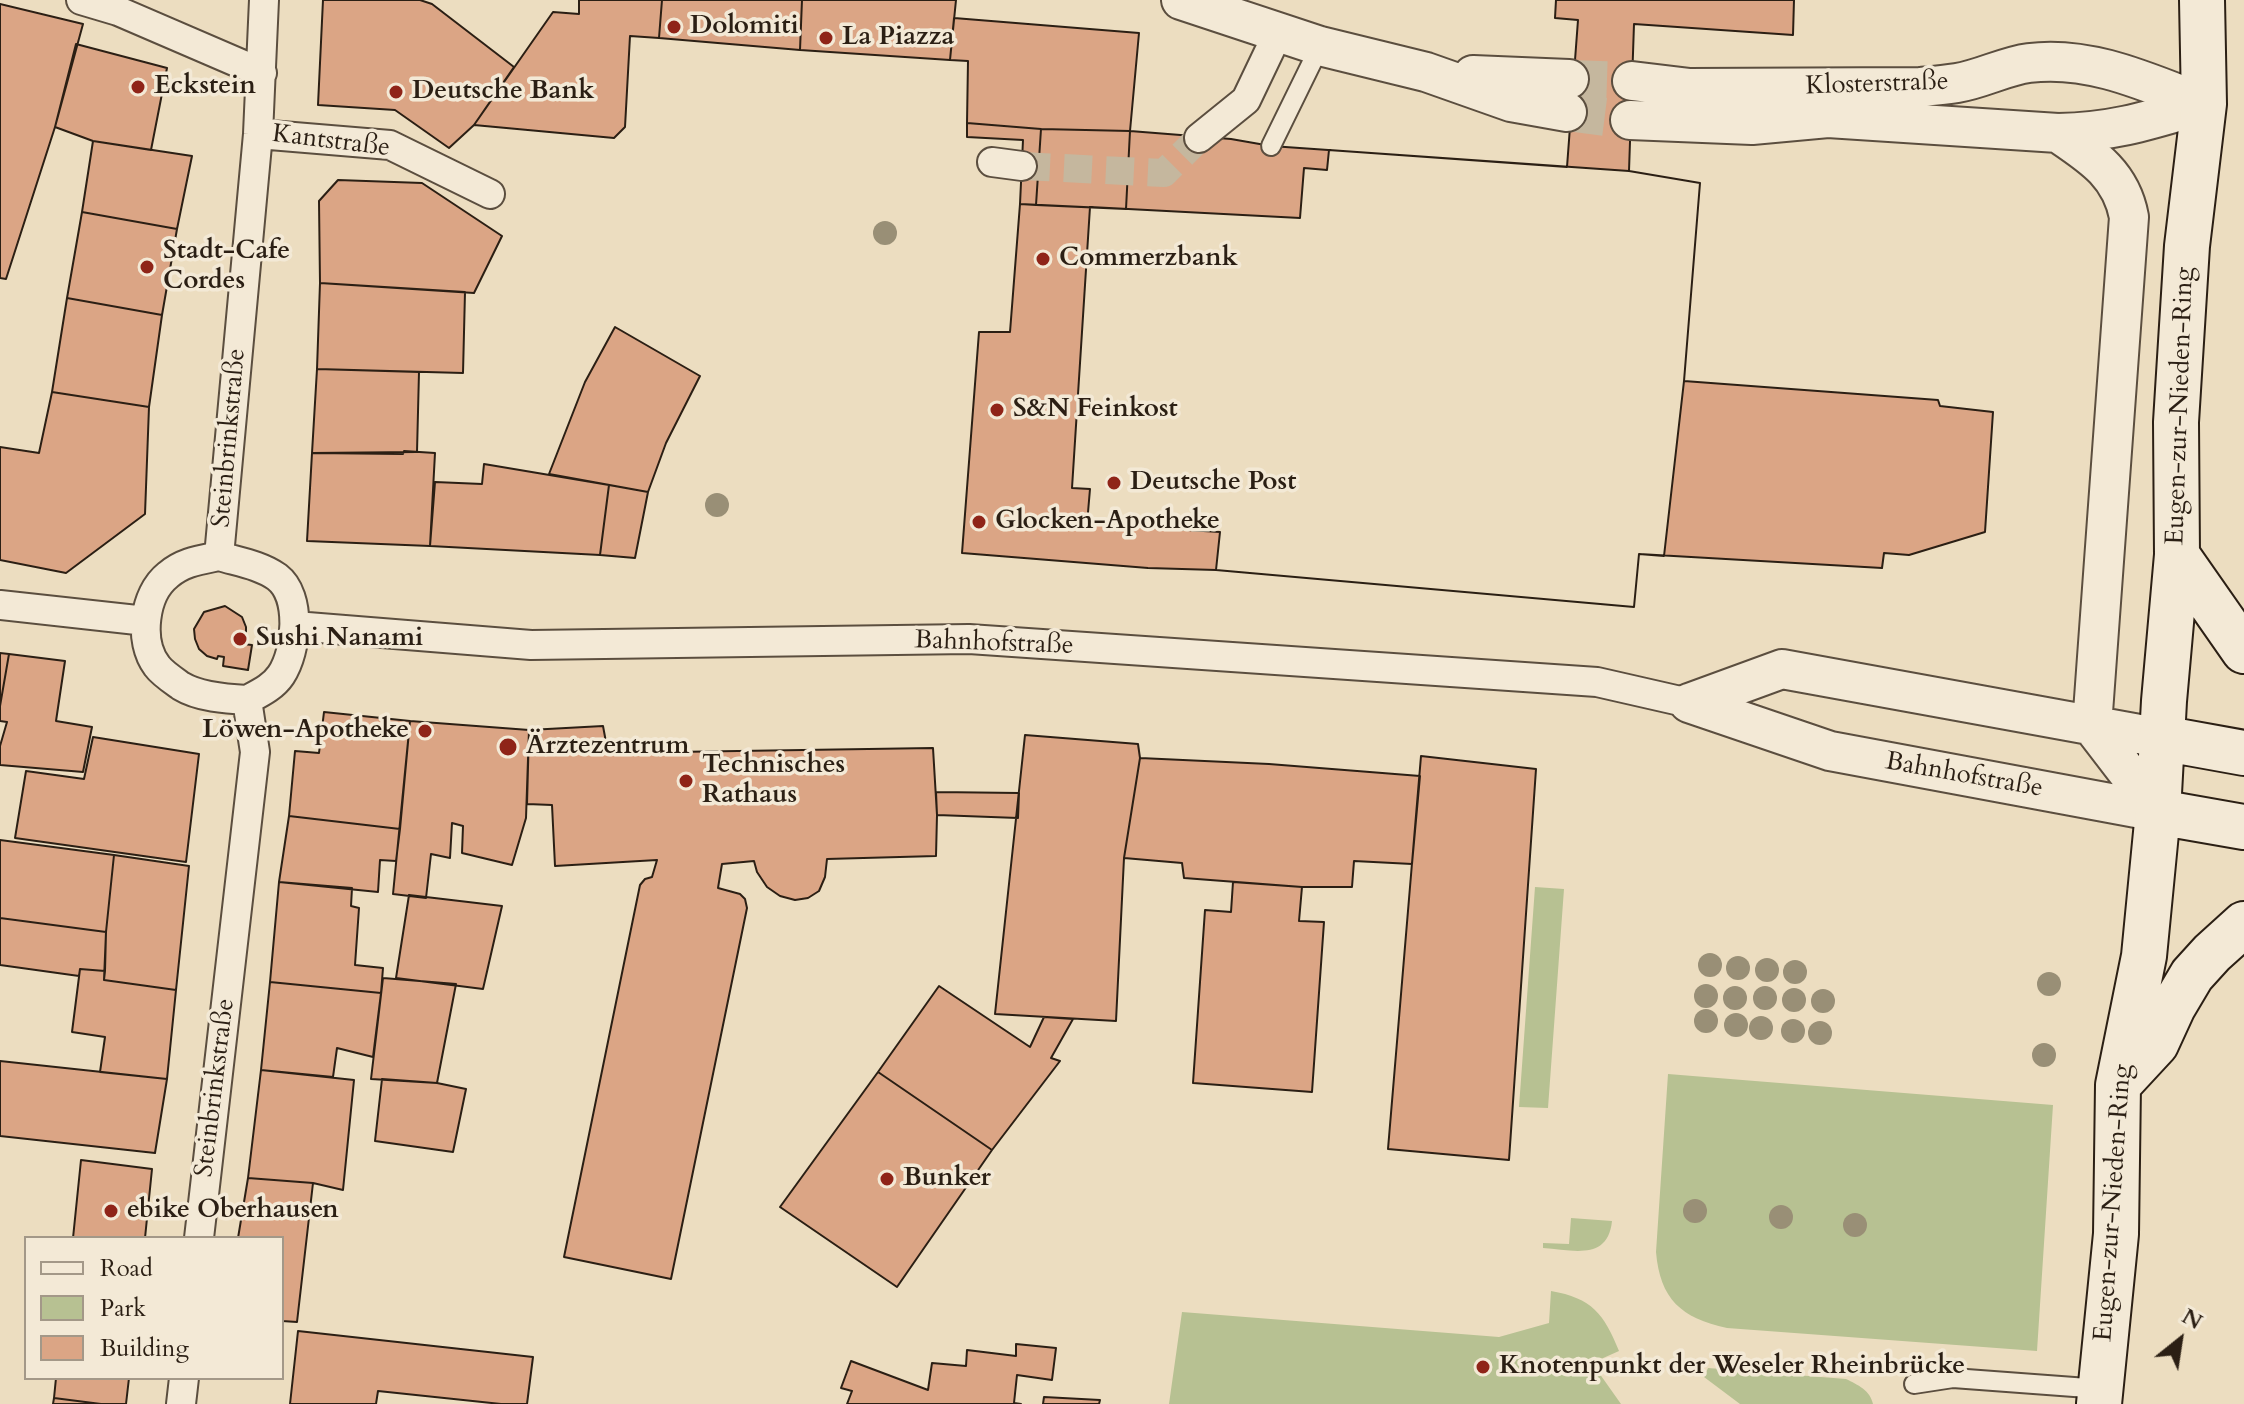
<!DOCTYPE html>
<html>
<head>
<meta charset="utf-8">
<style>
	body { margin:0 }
	#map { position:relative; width:2244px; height:1404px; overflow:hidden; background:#ecddc0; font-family:Cardo,serif }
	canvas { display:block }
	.legend { position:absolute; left:24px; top:1236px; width:260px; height:144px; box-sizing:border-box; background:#f3e9d6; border:2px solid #a39888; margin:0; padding:10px 14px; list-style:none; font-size:24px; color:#2b1f14 }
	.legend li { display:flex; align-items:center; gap:16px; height:40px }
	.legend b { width:40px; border:2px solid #a39888 }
	.north { position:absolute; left:2140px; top:1300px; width:80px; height:80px; -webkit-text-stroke:6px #f3e9d6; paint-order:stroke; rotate:30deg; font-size:22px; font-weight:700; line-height:32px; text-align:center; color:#2b1f14 }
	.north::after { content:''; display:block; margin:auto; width:28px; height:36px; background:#2b1f14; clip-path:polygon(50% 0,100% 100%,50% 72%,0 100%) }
</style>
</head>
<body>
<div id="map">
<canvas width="2244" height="1404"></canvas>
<ul class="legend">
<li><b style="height:10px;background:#f3e9d6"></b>Road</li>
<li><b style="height:22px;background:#b7c192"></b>Park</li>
<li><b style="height:22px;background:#dba585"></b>Building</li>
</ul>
<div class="north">N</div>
</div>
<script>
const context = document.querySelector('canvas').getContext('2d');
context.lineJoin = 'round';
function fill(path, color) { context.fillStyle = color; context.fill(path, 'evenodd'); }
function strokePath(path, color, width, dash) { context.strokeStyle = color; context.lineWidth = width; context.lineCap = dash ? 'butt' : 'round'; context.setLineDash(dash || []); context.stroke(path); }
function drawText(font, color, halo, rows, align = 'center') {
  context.font = font + ' Cardo,serif'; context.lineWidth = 7; context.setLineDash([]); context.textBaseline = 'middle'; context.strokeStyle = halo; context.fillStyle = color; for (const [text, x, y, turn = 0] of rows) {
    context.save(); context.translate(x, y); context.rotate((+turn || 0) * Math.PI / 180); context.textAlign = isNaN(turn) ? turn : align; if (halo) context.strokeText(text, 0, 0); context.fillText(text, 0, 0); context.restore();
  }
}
const green = new Path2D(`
	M1535 887 1564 889 1548 1108 1519 1107Z
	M1668 1074 2053 1105 2037 1351 1727 1328C1681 1318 1660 1299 1656 1252Z
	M1571 1218 1612 1221C1608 1261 1573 1250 1543 1248V1243L1569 1244Z
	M1551 1291C1592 1298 1604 1314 1619 1351L1592 1363 1621 1404H1169L1182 1312 1499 1337 1549 1323Z
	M1708 1368 1846 1379C1858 1385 1870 1390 1873 1404H1740L1704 1377Z`);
const building = new Path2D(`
	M323 0H420L432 4 514 67 474 125 449 148 395 110 318 105Z
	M579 0H662L659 38 630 36 625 127 614 138 474 125 553 12 579 14Z
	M662 0H802L800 50 659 38Z
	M802 0H956L950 60 800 50Z
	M1556 0H1794L1793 35 1634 24 1629 171 1700 183 1684 381 1664 556 1639 554 1634 607 1216 570 1220 532 1087 524 1090 489 1072 488 1090 207 1300 218 1304 168 1327 170 1329 150 1567 167 1578 20 1555 18Z
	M0 4 83 24 55 127 6 279 0 278Z
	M954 18 1139 33 1130 131 1041 129 967 123 968 61 950 60Z
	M76 44 167 68 151 150 93 141 55 127Z
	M967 123 1041 129 1036 205 1020 204 1023 140 967 137Z
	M1041 129 1130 131 1126 209 1036 205Z
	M1130 131 1231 139 1271 146 1629 171 1700 183 1684 381 1938 400 1940 406 1993 412 1985 532 1909 555 1884 553 1882 568 1639 554 1634 607 1216 570 1148 568 962 553 979 332H1010L1020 204 1126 209Z
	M93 141 192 156 177 229 82 212Z
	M338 180 422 183 502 236 474 293 320 283 319 201Z
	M82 212 177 229 162 315 67 298Z
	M320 283 465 292 463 373 317 369Z
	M67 298 162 315 149 407 52 392Z
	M615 327 700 376 666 443 648 492 549 474 585 382Z
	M317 369 419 372 417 452 312 453Z
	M52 392 149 407 145 514 66 573 0 560V447L39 453Z
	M404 451 435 453 430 546 307 541 312 453 403 454Z
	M484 464 609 485 600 555 430 546 435 482 482 484Z
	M609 485 648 492 635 558 600 555Z
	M225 606 242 617 246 627V638L244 637 243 644 252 645 248 670 223 666 224 657 218 656 217 659 207 656 199 649 195 639 194 629 204 612Z
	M0 653 9 654 0 706Z
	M9 654 65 661 56 721 92 727 83 772 0 765V746L7 722 0 721V706Z
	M324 712 410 721 400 829 289 816 295 751 319 753Z
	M410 721 529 730 526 818 512 865 462 853 463 826 452 823 450 858 431 854 426 898 393 894Z
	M603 726 608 753 933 748 937 815 936 856 827 859 825 877 819 891 808 898 795 900 780 896 767 887 757 872 754 861 722 864 718 888 740 894 745 899 747 908 671 1279 564 1257 640 885 645 879 652 877 657 860 555 866 552 805 527 804 529 730Z
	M1025 735 1138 744 1140 758 1124 858 1116 1021 995 1014Z
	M93 737 199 754 186 862 15 838 26 771 84 779Z
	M1421 756 1536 769 1509 1160 1388 1149Z
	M1140 758 1269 764 1420 776 1412 864 1354 861 1352 887H1302L1184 878 1182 863 1124 858Z
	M936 792 1019 793 1018 818 937 815Z
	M289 816 400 829 396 861 380 860 378 892 279 882Z
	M0 840 114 855 106 932 0 918Z
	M114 855 189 866 176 990 104 980 106 932Z
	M279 882 352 888 351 906 359 908 355 965 383 968 381 993 270 982Z
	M1233 882 1302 887 1299 921 1324 922 1312 1092 1193 1083 1205 910 1231 912Z
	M409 895 502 906 483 989 396 978Z
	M0 918 106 932 105 971 80 969 79 976 0 965Z
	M80 969 105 971 104 980 176 990 167 1079 100 1072 105 1037 72 1032Z
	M383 978 456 984 437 1083 371 1079Z
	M270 982 381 993 373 1057 337 1048 333 1077 261 1070Z
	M939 986 1030 1047 1044 1017 1073 1019 1051 1058 1060 1061 992 1150 878 1072Z
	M0 1061 167 1079 155 1153 0 1136Z
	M261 1070 354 1080 343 1190 313 1183 248 1178Z
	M878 1072 992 1150 897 1287 780 1207Z
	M382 1079 437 1083 466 1089 453 1152 375 1141Z
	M81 1160 152 1169 145 1238H73Z
	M248 1178 313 1183 297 1322 282 1321V1238H238Z
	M298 1331 533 1357 527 1404H501L378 1391 376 1404H290Z
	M1016 1344 1056 1348 1052 1380 1017 1375 1014 1403 1021 1404H847L852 1391 841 1388 851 1361 928 1390 932 1363 966 1366 967 1350 1016 1356Z
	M56 1378H129L126 1404H101L54 1398Z
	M1044 1397 1100 1400 1099 1404H1043Z
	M54 1398 101 1404H53Z`);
const pedestrianTunnel = new Path2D(`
	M1022 166 1164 173 1199 138`);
const minorTunnel = new Path2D(`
	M1569 79 1632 81
	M1567 112 1630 120`);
const service = new Path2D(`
	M1271 146 1320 46
	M1914 1384 1953 1378 2101 1389`);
const pedestrian = new Path2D(`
	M81 0 118 11 262 73
	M258 134 390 145 490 194
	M1199 138 1246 100 1278 33
	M992 162 1022 166
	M219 556C200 560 183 562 168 575 144 594 138 641 157 666 162 673 174 681 181 686 199 697 226 699 247 700
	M0 605 146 621
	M295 626 531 645 969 639 1597 682 1689 703
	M199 1238 255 752 247 700C260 693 273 687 281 675 297 651 302 596 277 577 260 565 239 562 219 556L258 134 264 0
	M181 1404 184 1378`);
const minor = new Path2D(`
	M1181 0 1320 46 1426 72 1511 102 1567 112
	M1473 75 1569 79
	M1632 81 1690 88 1920 87C1932 86 1945 85 1957 83 1982 79 2005 66 2029 63 2090 55 2149 83 2204 104
	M1630 120 1752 125 1828 118 2058 133C2115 132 2150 120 2204 104
	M2058 133C2092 156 2121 174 2129 217L2092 726 2158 812
	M1689 703 1782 669 2161 738
	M1689 703 1830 751 2158 812`);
const secondary = new Path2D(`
	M2177 555 2244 651
	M2161 738 2244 753
	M2158 812 2244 827
	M2118 1085 2156 1044 2173 1007 2192 975 2212 953 2244 924
	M2099 1404 2116 1234 2118 1085 2144 956 2158 812 2164 701 2177 555 2176 422 2187 246 2204 104 2202 0`);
const trees = [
	[885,233],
	[717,505],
	[1710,965],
	[1738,968],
	[1767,970],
	[1795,972],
	[2049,984],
	[1706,996],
	[1735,998],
	[1765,998],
	[1794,1000],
	[1823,1001],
	[1706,1021],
	[1736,1025],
	[1761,1028],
	[1793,1031],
	[1820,1033],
	[2044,1055],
	[1695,1211],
	[1781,1217],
	[1855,1225]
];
const markers = [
	[674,27,8,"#8f2418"],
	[826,38,8,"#8f2418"],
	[138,87,8,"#8f2418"],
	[396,92,8,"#8f2418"],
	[1043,259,8,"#8f2418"],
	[147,267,8,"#8f2418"],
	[997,410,8,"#8f2418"],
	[1114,483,8,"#8f2418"],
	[979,522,8,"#8f2418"],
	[240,639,8,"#8f2418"],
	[425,731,8,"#8f2418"],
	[508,747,10,"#8f2418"],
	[686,781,8,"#8f2418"],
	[887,1179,8,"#8f2418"],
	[111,1211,8,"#8f2418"],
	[1483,1367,8,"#8f2418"]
];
const poiNames = [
	["Dolomiti",690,27],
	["La Piazza",842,38],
	["Eckstein",154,87],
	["Deutsche Bank",412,92],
	["Stadt-Cafe",163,252],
	["Cordes",163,282],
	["Commerzbank",1059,259],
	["S&N Feinkost",1013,410],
	["Deutsche Post",1130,483],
	["Glocken-Apotheke",995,522],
	["Sushi Nanami",256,639],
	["Löwen-Apotheke",409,731,"right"],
	["Ärztezentrum",526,747],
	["Technisches",702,766],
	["Rathaus",702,796],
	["Bunker",903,1179],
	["ebike Oberhausen",127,1211],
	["Knotenpunkt der Weseler Rheinbrücke",1499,1367]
];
const streetNames = [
	["Klosterstraße",1877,85,-2],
	["Kantstraße",331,142,7],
	["Eugen-zur-Nieden-Ring",2181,406,-88],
	["Steinbrinkstraße",230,438,-85],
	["Bahnhofstraße",994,644,2],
	["Bahnhofstraße",1964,776,10],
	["Steinbrinkstraße",216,1088,-83],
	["Eugen-zur-Nieden-Ring",2114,1203,-86]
];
fill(green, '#b7c192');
fill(building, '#dba585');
strokePath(building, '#2b1f14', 2);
strokePath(pedestrianTunnel, '#c5b79e', 28, [28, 14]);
strokePath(minorTunnel, '#c5b79e', 38, [38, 19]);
strokePath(service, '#5b4e3f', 22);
strokePath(pedestrian, '#5b4e3f', 32);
strokePath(minor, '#5b4e3f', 42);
strokePath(secondary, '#2b1f14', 48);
strokePath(service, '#f3e9d6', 18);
strokePath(pedestrian, '#f3e9d6', 28);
strokePath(minor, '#f3e9d6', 38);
strokePath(secondary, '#f3e9d6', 44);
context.fillStyle = '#998f76';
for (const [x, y] of trees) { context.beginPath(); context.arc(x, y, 12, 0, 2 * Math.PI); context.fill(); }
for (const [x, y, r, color] of markers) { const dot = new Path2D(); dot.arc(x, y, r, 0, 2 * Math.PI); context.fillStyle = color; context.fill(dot); strokePath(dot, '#f3e9d6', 3); }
drawText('bold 26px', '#2b1f14', '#f3e9d6', poiNames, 'left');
drawText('26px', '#2b1f14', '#f3e9d6', streetNames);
</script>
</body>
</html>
